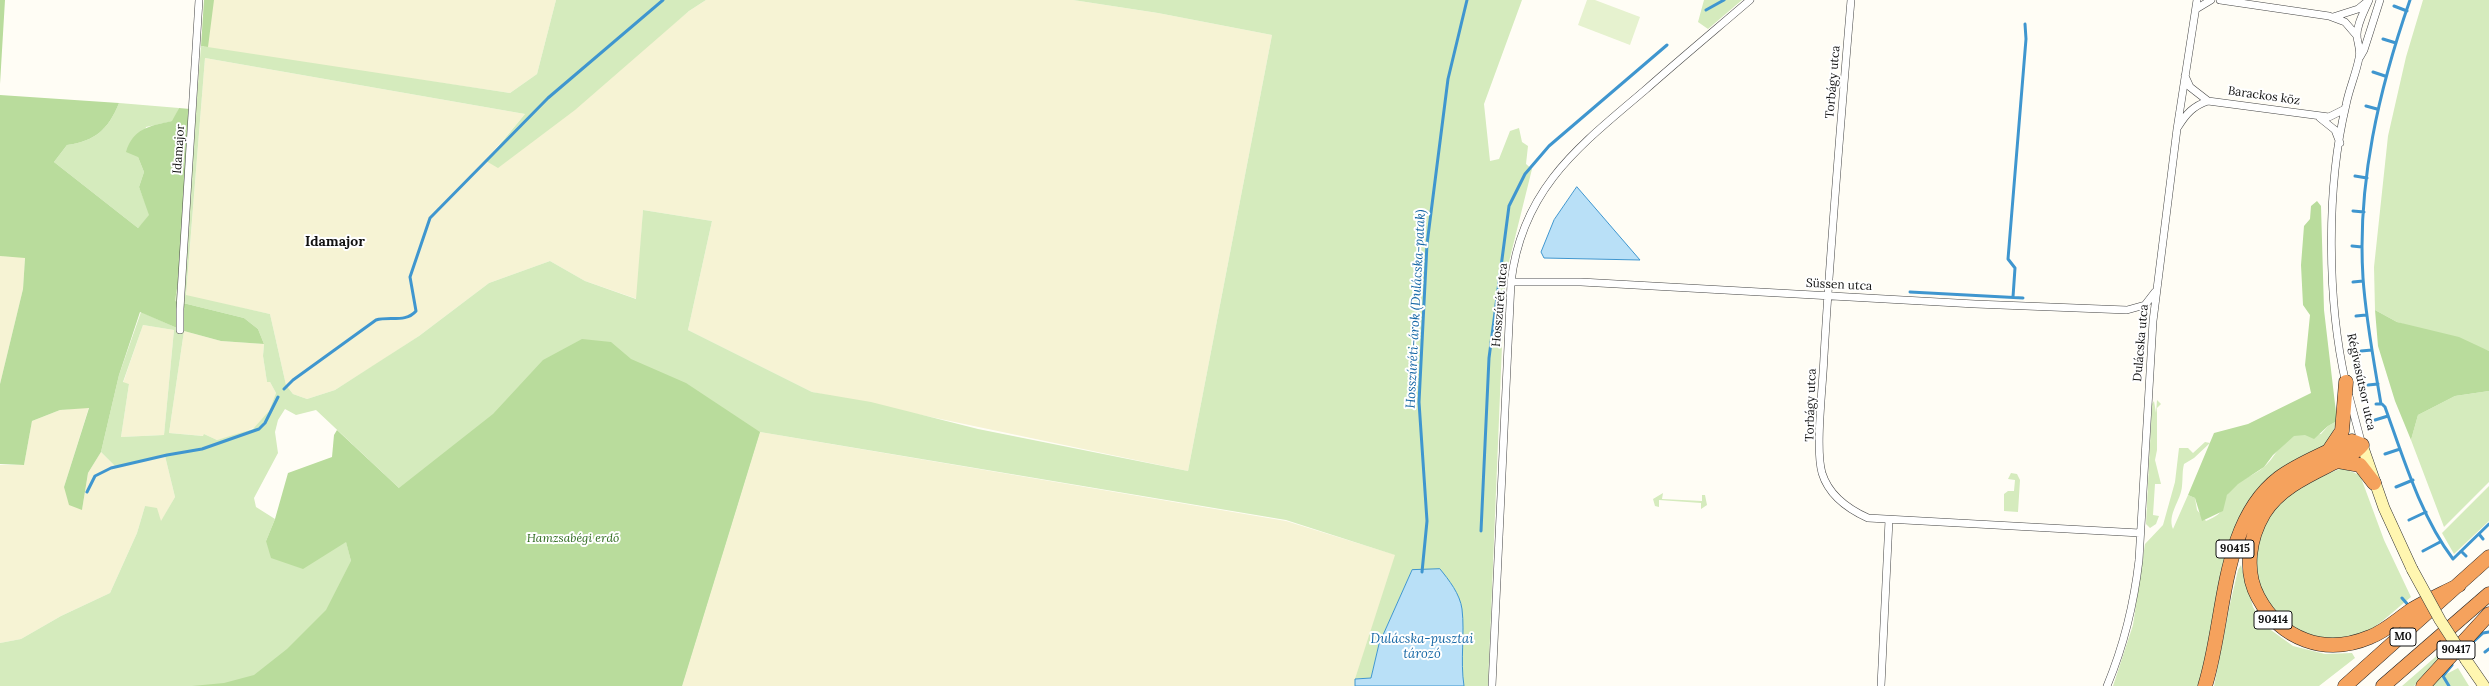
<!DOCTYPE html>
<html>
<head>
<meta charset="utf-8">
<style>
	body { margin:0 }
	canvas { display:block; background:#fffdf5 }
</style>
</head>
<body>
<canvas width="2489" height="686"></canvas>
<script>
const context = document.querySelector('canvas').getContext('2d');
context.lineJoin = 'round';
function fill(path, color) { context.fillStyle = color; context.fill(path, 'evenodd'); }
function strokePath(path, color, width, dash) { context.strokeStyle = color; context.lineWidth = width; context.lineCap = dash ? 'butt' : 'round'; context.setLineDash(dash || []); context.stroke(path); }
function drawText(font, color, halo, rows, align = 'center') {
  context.font = font + ' Lora,serif'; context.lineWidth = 4; context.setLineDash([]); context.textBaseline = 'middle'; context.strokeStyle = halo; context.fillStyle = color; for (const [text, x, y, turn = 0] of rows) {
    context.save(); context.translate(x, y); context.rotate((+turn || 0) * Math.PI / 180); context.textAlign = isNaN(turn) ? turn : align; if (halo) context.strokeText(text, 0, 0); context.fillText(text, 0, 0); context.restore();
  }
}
const farmland = new Path2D(`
	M209 0H556L537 74 510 93 204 48Z
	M706 0H1073L1158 13 1272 35 1188 471 812 392 688 330 712 221 643 210 637 299 585 281 550 261 489 283 419 336 381 361 335 390 307 399 293 394 286 385 270 314 186 296 205 58 525 114 486 160 498 167 689 11Z
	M0 256 25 257 23 289 0 384Z
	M143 325 174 330 164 435 121 437 129 384 123 383Z
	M184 331 221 341 264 344 263 356 267 382H270L276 393 269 411 258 426 237 435 217 440 204 434V436L169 433Z
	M89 407 64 487 82 510 88 473 101 452 115 466 165 456 175 497 161 522 145 506 137 533 110 593 61 616 21 639 0 643V465H24L32 421 60 410Z
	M760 432 1286 521 1396 555 1355 686H682Z`);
const green = new Path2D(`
	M556 0H706L689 11 575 110 498 168 486 161 525 114 205 58 186 295 270 314 286 385 293 394 307 399 335 390 419 336 489 283 550 261 585 281 636 299 643 210 712 221 688 330 812 392 871 402 978 429 1188 471 1272 35 1158 13 1073 0H1522L1484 104 1490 161 1499 159 1510 131 1519 128 1522 142 1528 146 1526 164 1532 169 1507 270 1504 297 1488 686H1464L1462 670V608L1412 570 1379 644 1371 678 1355 679 1395 555 1286 520 760 432 682 686H0V643L21 639 61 616 110 593 137 533 145 506 157 508 161 521 175 497 165 456 115 466 101 452 119 375 141 312 184 331 169 433 203 436 204 434 217 440 253 429 269 411 276 393 270 382H267L263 356 264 344 258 329 244 318 175 301 179 276 190 109H196L201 46 510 93 537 74ZM143 325 174 330 164 435 121 437 129 384 123 382ZM285 409 296 415 316 410 399 488 351 561 346 541 335 548 266 541 275 519 256 507 254 498 278 453 275 432 278 420Z
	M1704 0H1742L1708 29 1698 22Z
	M2423 0H2489V351L2397 322 2375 310 2374 267 2388 136 2406 57Z
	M119 103 179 108 173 121 146 127 138 157 144 172 139 187 150 215 138 228 54 162 67 145C95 141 108 130 119 103Z
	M2489 391V482L2444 527 2411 440 2418 415 2455 396Z
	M2157 400 2161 404 2157 408V450L2155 460 2161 484H2155L2153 515 2159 516 2156 524 2150 528 2146 524 2152 404 2154 401 2156 413Z
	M2337 421 2329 442 2251 500 2198 686H2113L2133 625 2145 544 2163 525 2175 482 2179 448H2188L2193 453 2205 442 2210 443 2194 458 2184 464C2182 472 2183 478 2182 486 2181 501 2167 514 2173 529L2188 495 2195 498 2197 510 2206 521C2228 511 2218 511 2227 495 2236 480 2252 477 2264 467 2274 459 2280 442 2293 436 2300 433 2313 435 2321 434L2328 426Z
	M2342 468 2360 475 2384 540 2411 597C2393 611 2374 632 2352 638 2338 642 2305 639 2294 630 2287 625 2282 618 2277 612 2273 609 2268 605 2266 601 2253 577 2252 538 2269 514 2287 491 2316 478 2342 468Z
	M2011 473 2017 474 2020 480 2018 512 2004 511V494L2008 491H2014L2015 480 2008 479Z
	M2489 486V521L2454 554 2442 533Z
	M1663 493 1662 499 1702 501V495H1705L1707 505 1701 509V503L1659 500V507L1655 506 1653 499Z
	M2241 565 2253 607 2264 625 2293 646 2325 654 2352 653 2355 658 2319 686H2214L2230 604 2238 570Z
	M2440 653 2442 655 2414 686H2402Z
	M2458 668 2469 686H2431L2437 679Z`);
const forest = new Path2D(`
	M0 0H5L0 84Z
	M204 0H214L208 47 201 46Z
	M0 95 119 103C108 130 95 141 67 145L54 162 138 228 149 215 139 187 144 172 138 157 126 152C133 128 150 126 172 121L179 108 190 109 179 276 175 301 244 318 258 329 264 344 221 341 184 331 140 312 119 375 101 452 88 473 82 510 69 505 64 487 89 408 60 410 32 421 24 465 0 464V384L23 289 25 258 0 256Z
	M2317 201 2321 206 2324 310 2337 421 2328 426 2314 439 2305 435 2294 436 2273 455 2264 467 2238 484 2227 495 2223 511 2202 521 2195 498 2188 495 2214 433 2248 424 2311 393 2305 365 2310 315 2303 305 2301 265 2304 226 2310 219 2311 206Z
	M2375 310 2397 322 2459 337 2489 351V391L2455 396 2418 415 2411 440 2395 401 2378 346Z
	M582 339 611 342 631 359 686 383 760 432 682 686H192L224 683 254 675 287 649 326 610 351 561 346 542 303 569 271 558 266 541 275 519 288 473 332 457 334 435 337 430 399 488 493 414 543 360Z`);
const pitch = new Path2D(`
	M1587 0H1595L1640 17 1630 45 1578 25Z`);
const water = new Path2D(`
	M1577 187 1640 260 1544 258 1541 252 1554 220Z
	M1440 569C1449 580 1460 594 1462 609 1465 634 1460 660 1464 686H1355V679L1371 678 1379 644 1412 570Z`);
const stream = new Path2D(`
	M2394 6 2407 11
	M1706 10 1724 0
	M2383 39 2396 43
	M2373 72 2385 76
	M2366 106 2377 109
	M2355 176 2367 178
	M2353 211 2364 212
	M2352 246 2362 247
	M2353 282 2363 281
	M1910 292 2023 298
	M2013 297 2015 268 2008 259 2026 39 2025 24
	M2356 316 2366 315
	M2361 351 2372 350
	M2368 385 2378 384
	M284 389 293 380 376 320C389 316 406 323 416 311L410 277 430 218 548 98 663 0
	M2376 404H2382L2385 407C2403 457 2421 517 2453 559L2489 524
	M2381 404C2374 362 2366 321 2363 278 2357 183 2379 89 2410 0
	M2375 420 2388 416
	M2385 454 2400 449
	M2396 487 2413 480
	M87 492 95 476 111 468 167 455 202 449 259 429 265 423 278 397
	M2409 520 2426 512
	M1481 531 1489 358 1509 206 1525 174 1549 146 1667 45
	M2479 534 2483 539
	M2423 551 2440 542
	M2461 551 2466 556
	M1422 572 1427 521 1419 402 1427 244 1448 79 1467 0
	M2402 598 2409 606
	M2472 643 2483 633 2489 632
	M2485 652 2489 649
	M2449 686 2443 676 2452 665`);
const street = new Path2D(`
	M1851 0C1841 118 1831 237 1824 356 1823 385 1815 448 1822 473 1829 496 1848 509 1868 518L2140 533
	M2220 0 2329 16 2345 22 2357 36
	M2196 9 2211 0
	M2333 17 2358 9 2368 1
	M2360 57 2364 50 2380 0
	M2185 76 2190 87 2208 101
	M2320 118 2335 130 2340 143
	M2178 127C2186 114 2193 106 2208 101L2329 117 2345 109
	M1511 282H1581L1975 304 2127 310 2145 305 2155 292
	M180 330V309L199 0
	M2346 384C2327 301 2326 188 2346 105 2349 89 2356 74 2359 58 2361 51 2358 44 2357 37 2356 25 2365 10 2369 0
	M2349 396 2362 445
	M1492 686 1511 282C1522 189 1578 147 1644 91 1679 60 1715 30 1750 0
	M1881 686 1889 520
	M2107 686C2124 645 2134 604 2139 560L2153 321 2177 129 2197 0`);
const secondary = new Path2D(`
	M2362 445 2384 508 2412 569
	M2466 660 2484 686`);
const highway = new Path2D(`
	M2330 449 2342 431 2346 382
	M2338 461 2360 465 2374 483
	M2205 686C2226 620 2220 523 2279 478 2299 463 2323 455 2344 443L2352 441 2362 445C2355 454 2342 459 2331 464 2307 476 2279 489 2264 513 2249 538 2244 571 2258 597 2281 640 2325 656 2370 637 2386 631 2399 618 2413 609 2428 600 2444 593 2459 585
	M2345 686 2489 557
	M2383 686 2489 594
	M2423 686 2489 614`);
const secondaryBridge = new Path2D(`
	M2412 569 2440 620 2466 660`);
const shields = [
	[2235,549,38],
	[2273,620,38],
	[2403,637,26],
	[2456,650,38]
];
const shieldNames = [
	["90415",2235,549],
	["90414",2273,620],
	["M0",2403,637],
	["90417",2456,650]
];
const streetNames = [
	["Torbágy utca",1833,82,-85],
	["Barackos köz",2264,96,8],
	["Idamajor",179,149,-86],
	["Süssen utca",1839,285,3],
	["Hosszúrét utca",1500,305,-85],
	["Dulácska utca",2141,343,-85],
	["Régivasútsor utca",2361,382,78],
	["Torbágy utca",1811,405,-88]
];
const parkNames = [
	["Hamzsabégi erdő",573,539]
];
const waterNames = [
	["Hosszúréti-árok (Dulácska-patak)",1416,309,-87],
	["Dulácska-pusztai",1422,639],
	["tározó",1422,654]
];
const quarterNames = [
	["Idamajor",335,242]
];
fill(farmland, '#f6f3d4');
fill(green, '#d5ebbd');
fill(forest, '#b9dc9c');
fill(pitch, '#e6f2cf');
fill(water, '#b9e0f7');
strokePath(water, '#3f96cf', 1);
strokePath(stream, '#3f96cf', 3);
strokePath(street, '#444', 8);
strokePath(secondary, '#333', 12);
strokePath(highway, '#222', 15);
strokePath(street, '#fff', 7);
strokePath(secondary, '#fff6b0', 11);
strokePath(highway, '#f5a25d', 14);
strokePath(secondaryBridge, '#333', 12, []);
strokePath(secondaryBridge, '#fff6b0', 11);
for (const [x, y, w] of shields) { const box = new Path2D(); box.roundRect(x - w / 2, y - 9, w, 18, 3); context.fillStyle = '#fff'; context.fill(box); strokePath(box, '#111', 1); }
drawText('bold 11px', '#111', null, shieldNames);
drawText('12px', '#111', '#fff', streetNames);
drawText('italic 12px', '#2f6b1f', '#fff', parkNames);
drawText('italic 13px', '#1768a6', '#fff', waterNames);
drawText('bold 14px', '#111', '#fff', quarterNames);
</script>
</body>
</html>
